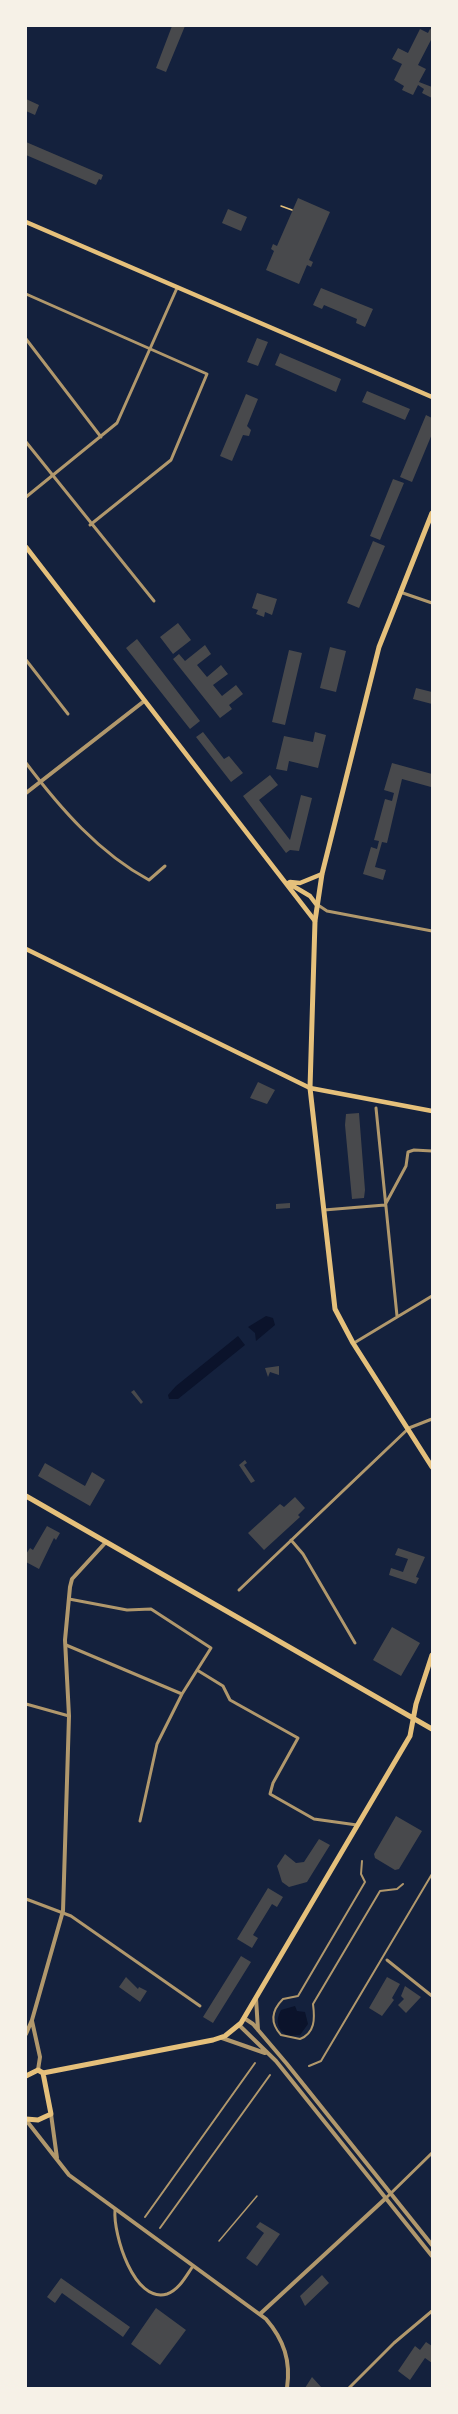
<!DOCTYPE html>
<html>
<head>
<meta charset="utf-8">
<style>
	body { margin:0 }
	#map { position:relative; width:458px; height:2414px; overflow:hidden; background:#14213d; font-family:Raleway,sans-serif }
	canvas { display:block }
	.frame { position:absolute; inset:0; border:27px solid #f6f1e7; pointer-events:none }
</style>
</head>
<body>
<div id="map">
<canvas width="458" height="2414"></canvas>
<div class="frame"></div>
</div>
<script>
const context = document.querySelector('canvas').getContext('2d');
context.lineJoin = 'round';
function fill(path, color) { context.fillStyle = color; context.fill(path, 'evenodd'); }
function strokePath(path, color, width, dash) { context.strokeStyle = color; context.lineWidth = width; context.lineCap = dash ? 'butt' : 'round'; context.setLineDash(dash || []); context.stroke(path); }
const water = new Path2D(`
	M266 1316 273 1318 275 1325 256 1341 255 1333 248 1327Z
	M238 1336 245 1345 178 1399H169L168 1395 176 1386Z
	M295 2006 297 2011 305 2012 308 2024 300 2035 288 2036C277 2030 275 2021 281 2010Z`);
const building = new Path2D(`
	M172 26H185L166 72 156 68Z
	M420 29 428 33 430 29 432 30V38L418 65 426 69 419 82 432 87V98L422 93 424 89 418 85 413 95 402 90 404 86 394 80 402 64 392 59 398 48 408 53Z
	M26 99 39 105 35 115 26 111Z
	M26 142 103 175 101 180 99 179 96 185 26 155Z
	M298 198 330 212 309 260 313 262 311 267 307 265 299 284 266 270 274 251 271 249 273 244 277 246Z
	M228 209 247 217 241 231 222 223Z
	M321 288 373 309 365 327 356 323 357 319 324 305 322 309 313 305Z
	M257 338 268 342 258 366 247 362Z
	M280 353 341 379 336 392 275 365Z
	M367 391 410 409 405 420 362 402Z
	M246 394 258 399 247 426 251 430 249 436 243 435 232 461 220 456Z
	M426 415 432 418V434L412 482 400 477Z
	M393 479 404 483 380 540 370 536Z
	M373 541 385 546 359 608 347 603Z
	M257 593 277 599 272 615 265 612 264 617 256 614 258 610 252 608Z
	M178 623 191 640 173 654 160 637Z
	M137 639 200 721 190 729 126 648Z
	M205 645 211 654 197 665 207 677 221 665 228 674 213 685 222 696 236 685 243 694 229 705 232 709 220 718 173 659 179 654 185 661Z
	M330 647 346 651 336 692 320 688Z
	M289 650 302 653 285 725 272 722Z
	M416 688 432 692V704L413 699Z
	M203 732 224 759 229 756 243 773 231 782 196 737Z
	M315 732 326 735 318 768 289 761 287 771 276 769 284 736 313 742Z
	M392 763 432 774V783L431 787 402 779 387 843 382 842 375 867 386 870 383 880 363 874 371 847 377 849 379 841 374 840 385 799 392 801 394 793 384 790Z
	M270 775 278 785 259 800 290 840 301 795 312 798 299 851 290 850 286 853 243 796Z
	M258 1082 275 1090 267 1104 250 1098Z
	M359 1113 365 1190 364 1198 352 1199 345 1125 346 1114Z
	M290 1203V1208L276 1209V1204Z
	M279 1366V1375L270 1372 268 1377 265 1368Z
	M134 1390 143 1402 141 1404 131 1392Z
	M245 1460 247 1463 244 1465 255 1481 251 1483 239 1465Z
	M45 1463 85 1486 92 1472 105 1480 90 1506 38 1476Z
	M295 1497 305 1508 298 1515 300 1517 264 1550 248 1533 280 1504 284 1507Z
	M47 1526 60 1533 56 1540 54 1538 39 1569 26 1562V1554L30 1548 33 1550Z
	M398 1548 425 1557 416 1577 419 1578 416 1584 389 1575 391 1568 403 1572 408 1559 395 1555Z
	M392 1627 420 1643 401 1676 373 1660Z
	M396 1816 422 1831 399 1869 395 1870 375 1858 374 1854Z
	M319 1839 330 1845 307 1882 289 1887 282 1882 277 1866 285 1854 296 1863 304 1862Z
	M268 1888 283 1897 277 1907 272 1904 253 1935 258 1938 252 1948 237 1939Z
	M241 1956 251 1962 213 2023 203 2017Z
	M126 1977 138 1989 139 1987 147 1991 140 2002 119 1987Z
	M387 1977 400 1984 392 1998 394 2000 382 2016 369 2008Z
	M405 1986 421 1997 406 2013 398 2005 404 1999 401 1996Z
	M260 2222 280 2234 257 2266 246 2258 264 2233 256 2227Z
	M322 2275 329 2283 305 2306 300 2296Z
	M61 2278 130 2327 123 2337 62 2293 55 2303 47 2297Z
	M156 2308 186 2330 160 2365 131 2344Z
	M426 2342 432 2346V2363L425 2358 410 2380 398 2371 415 2346 420 2350Z
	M312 2377 322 2388H305Z`);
const path = new Path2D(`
	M281 206 292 210`);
const service = new Path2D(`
	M219 2241 257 2196`);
const pedestrian = new Path2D(`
	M362 1861 361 1874 365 1882 298 1996 283 1999C271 2011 270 2023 281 2035L300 2039C315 2033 315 2019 313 2004L380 1891 397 1889 403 1884
	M309 2066 321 2061 432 1874
	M145 2217 255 2063
	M160 2228 270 2075`);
const minor = new Path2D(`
	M26 294 207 374 171 460 90 525
	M26 339 101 437
	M26 442 154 601
	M26 497 117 423 177 288
	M400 592 432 603
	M26 660 68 714
	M26 763C60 808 99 853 149 880L165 866
	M318 905 327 911 432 931
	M376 1108 397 1316
	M324 1210 385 1205 406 1166 408 1152 414 1150 432 1151
	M354 1343 432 1296
	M291 1540 303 1554 355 1643
	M239 1590 409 1428 432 1419
	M69 1599 127 1610 151 1609 211 1648 182 1694 157 1744 140 1821
	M66 1645 182 1694
	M197 1670 223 1686 230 1700 298 1738 273 1783 270 1794 314 1819 357 1825
	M26 1704 69 1716
	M26 1899 71 1916 200 2006
	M387 1960 432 1996
	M386 2198 432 2153
	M115 2210C113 2234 134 2304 167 2294 179 2290 186 2276 193 2266
	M349 2388 394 2343 432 2311`);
const tertiary = new Path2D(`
	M26 793 143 702
	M256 1998 258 2030
	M244 2018 253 2024 287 2064 432 2245
	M32 2021 40 2057 38 2070
	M239 2025 276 2061 432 2256
	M26 2034 32 2020 63 1911 69 1716 65 1640 70 1587 72 1579 106 1542
	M222 2038 265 2053
	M51 2114 57 2158
	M26 2120 69 2175 266 2319C284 2340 291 2361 287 2388
	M260 2314 386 2198`);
const secondary = new Path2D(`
	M26 222 432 397
	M26 547 315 921
	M290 882 300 883 322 874
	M288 883 310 896 316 904
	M26 949 310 1088 432 1111`);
const primary = new Path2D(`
	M432 513 379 647 322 874 315 921 310 1088 335 1309 353 1343 432 1467
	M26 1496 432 1729
	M43 2073 213 2040 225 2036 241 2023 410 1736 416 1704 432 1655
	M26 2076 38 2070 43 2073 51 2114 38 2120 26 2119`);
fill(water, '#0b132b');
fill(building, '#48494c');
strokePath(path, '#e5c07b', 1.5);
strokePath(service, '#b1986c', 1.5);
strokePath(pedestrian, '#b1986c', 2);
strokePath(minor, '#b1986c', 3);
strokePath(tertiary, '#b1986c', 4);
strokePath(secondary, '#e5c07b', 4.5);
strokePath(primary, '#e5c07b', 5);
</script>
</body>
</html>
